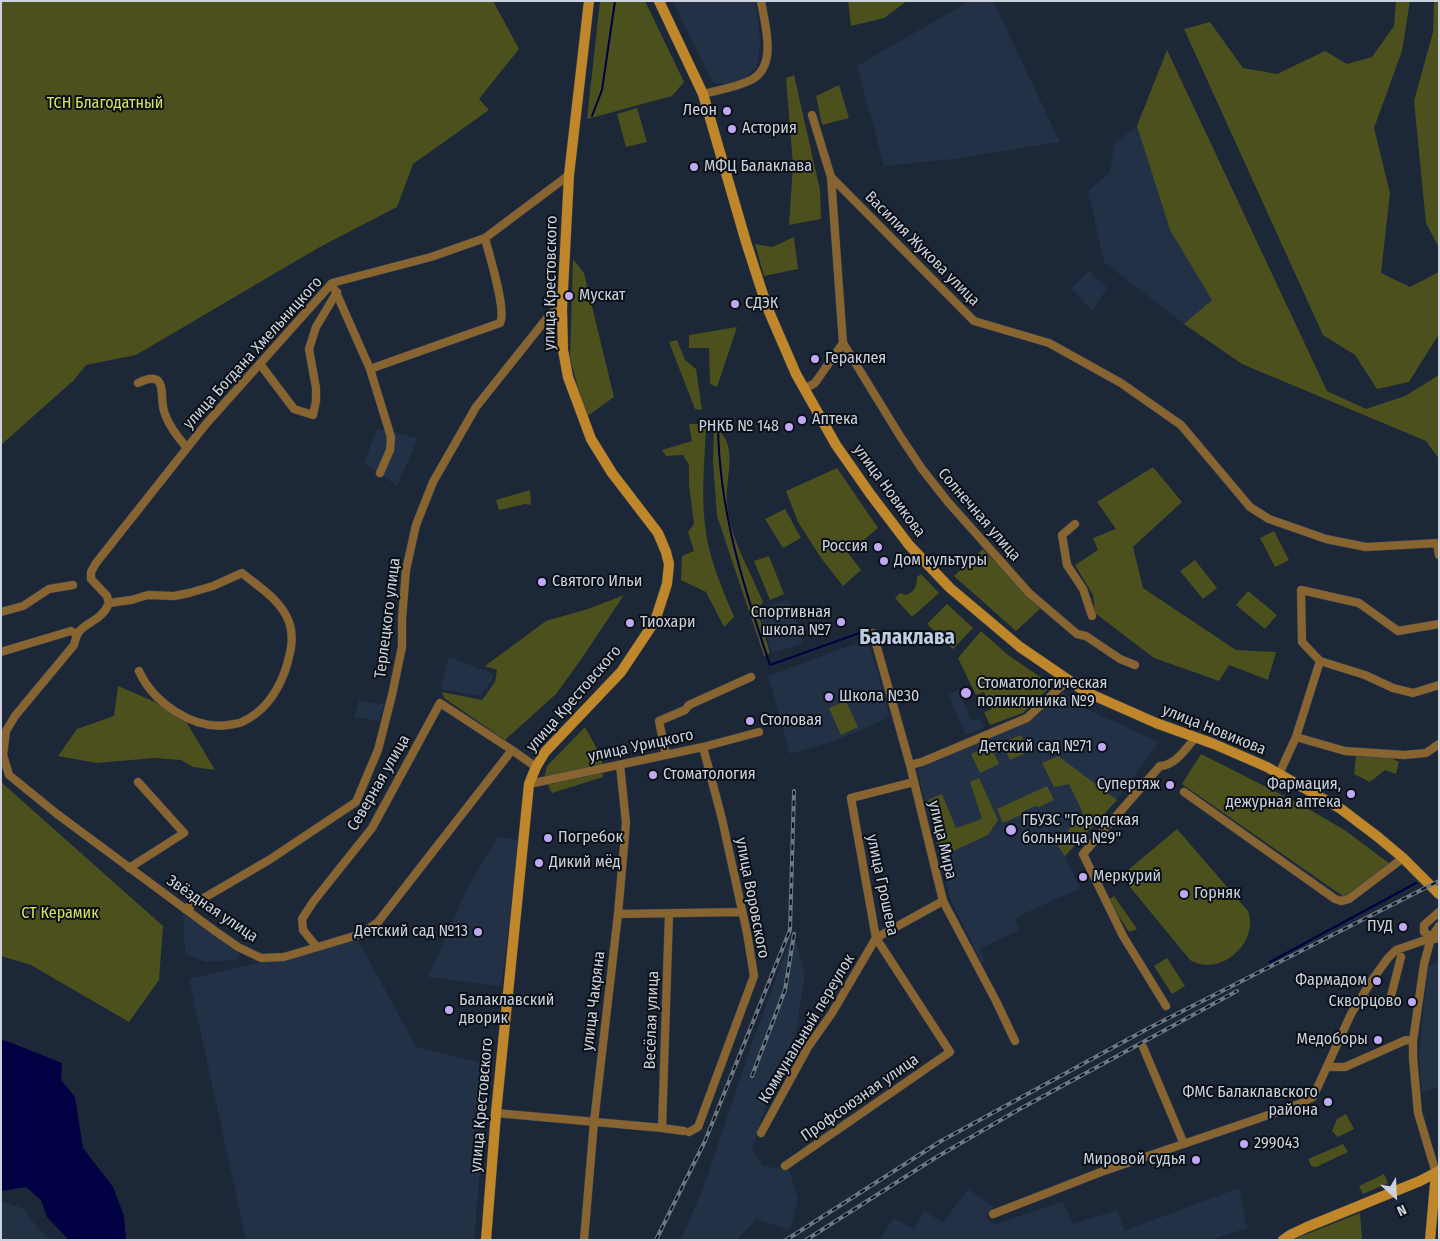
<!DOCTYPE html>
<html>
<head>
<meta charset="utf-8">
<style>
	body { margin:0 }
	#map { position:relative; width:1440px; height:1241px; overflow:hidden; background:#1c2738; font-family:"Fira Sans Condensed",sans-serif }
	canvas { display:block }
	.frame { position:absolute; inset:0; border:2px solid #cbd2dd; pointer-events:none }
	.north { position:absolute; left:1370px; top:1171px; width:50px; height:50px; -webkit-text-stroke:4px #0b1017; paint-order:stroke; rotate:155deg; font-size:14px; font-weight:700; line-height:20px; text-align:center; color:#cbd2dd }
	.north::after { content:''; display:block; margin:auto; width:18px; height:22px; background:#cbd2dd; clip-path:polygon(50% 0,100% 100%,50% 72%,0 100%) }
</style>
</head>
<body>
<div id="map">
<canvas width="1440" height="1241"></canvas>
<div class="frame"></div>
<div class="north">N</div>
</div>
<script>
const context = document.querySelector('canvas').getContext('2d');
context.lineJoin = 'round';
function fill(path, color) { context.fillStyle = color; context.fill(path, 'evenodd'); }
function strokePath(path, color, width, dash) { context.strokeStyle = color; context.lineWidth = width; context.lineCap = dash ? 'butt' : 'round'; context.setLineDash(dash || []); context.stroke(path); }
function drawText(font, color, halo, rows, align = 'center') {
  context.font = font + ' "Fira Sans Condensed",sans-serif'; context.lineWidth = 4; context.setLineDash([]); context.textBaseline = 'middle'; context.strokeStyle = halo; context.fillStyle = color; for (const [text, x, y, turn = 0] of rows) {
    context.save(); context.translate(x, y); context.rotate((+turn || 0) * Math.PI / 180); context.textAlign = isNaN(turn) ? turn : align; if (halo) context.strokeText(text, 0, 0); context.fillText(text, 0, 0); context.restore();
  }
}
const built = new Path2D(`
	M673 1H754L757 11 760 42 757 67 743 80 727 85 712 82Z
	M969 1H993L1060 142 954 159 884 166 857 66Z
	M1137 126 1170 230 1212 300 1184 324 1104 262 1088 191 1109 173 1115 143Z
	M1089 271 1107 288 1092 311 1071 288Z
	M377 429 418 438 397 486 364 463Z
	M789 599 803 643 772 653 758 609Z
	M868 639 890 717 837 740 790 754 768 676Z
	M449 657 494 674 492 680 481 696 441 689Z
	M966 687 970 696 962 699 971 721 980 718 984 727 965 735 948 694Z
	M1063 692 1072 699 1091 711 1159 742 1117 800 1065 856 1080 888 1015 918 1019 930 980 949 985 961 981 962 950 898 917 770 1034 719Z
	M359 701 384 704 379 721 354 717Z
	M498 837 520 840 501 986 428 977 468 887Z
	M183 913 240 954 237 960 205 962 185 954Z
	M358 940 416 1047 489 1065 474 1240H246L189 979Z
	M796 941 805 975 794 1043 769 1093 752 1150 763 1166 789 1170 798 1200 790 1230 756 1219 737 1240H681L707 1178 751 1046 789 943Z
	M1438 961 1439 1087 1422 1093 1419 1056 1428 967Z
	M1239 1188 1247 1228 1210 1240H879L894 1218 914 1229 924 1210 943 1223 968 1189 994 1207 986 1218 995 1224 1063 1202 1073 1224 1117 1210 1124 1231Z
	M1 1201 25 1209 35 1225 50 1240H1Z`);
const green = new Path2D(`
	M1 1H493L519 49 479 99 489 110 413 164 397 207 318 248 136 355 86 365 74 380 1 445Z
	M600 1H645L684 82 672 96 587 119Z
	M848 1H907L884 18 851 26Z
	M1396 1H1410L1402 51 1374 128 1390 193 1381 273 1410 287 1439 272V334L1409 382 1377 389 1355 355 1323 335 1184 29 1210 22 1243 68 1277 74 1325 51 1347 64 1372 57 1394 26Z
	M1434 1H1439V248L1426 223 1414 101 1433 32Z
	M1167 50 1327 391 1366 409 1405 396 1439 375V459L1426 441 1242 364 1184 324 1212 300 1170 230 1137 126Z
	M794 75 820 190 821 219 789 225 793 165 786 78Z
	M839 85 849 118 822 125 816 96Z
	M637 108 647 142 626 147 617 114Z
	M794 237 798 269 764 276 755 244 772 247Z
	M573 259 584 273 614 397 586 417 570 358Z
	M737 327 717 387 710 384 709 348H689V335Z
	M677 340 685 360 696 369 702 410 695 409 669 342Z
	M689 424H706C705 458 701 491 705 525 708 557 722 588 734 617L724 627 706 592 681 580 682 556 694 551 688 532 694 524 689 485V465L683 455 666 456 662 450 692 441Z
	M714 427C740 443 725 477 727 502 729 537 750 570 763 602L757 609 770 653 764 656 717 516 713 462Z
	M1153 467 1182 502 1133 547 1143 588 1236 650 1276 652 1268 680 1229 665 1219 681 1154 658 1095 613 1093 595 1075 565 1098 550 1093 538 1116 529 1097 502Z
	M837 468 878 528 848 553 861 570 843 586 821 558 798 522 786 491Z
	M530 490 531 505 525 504 499 510 496 500Z
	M785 509 801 538 783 548 765 519Z
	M1274 531 1289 560 1275 567 1260 538Z
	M983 549 1040 609 1016 631 954 576Z
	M769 556 784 594 770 600 754 561Z
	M1195 560 1217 588 1203 599 1180 571Z
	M921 574 939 593 912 617 895 598 900 593 906 595C915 591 917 587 917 577Z
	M1248 591 1277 615 1265 629 1236 605Z
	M624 595 582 658 556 694 505 740 444 698 442 692 482 700 495 682 497 670 485 666 546 621 588 609Z
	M947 604 973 628 953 649 927 624Z
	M981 631 1008 655 1052 685 1023 713 990 725 984 712 992 709 984 692 976 695 958 658Z
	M118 686 155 702 187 723 215 770 193 767 181 760 154 758 97 763 58 756 77 729 114 716Z
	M846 701 858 727 841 735 829 708Z
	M585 727 602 758 603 777 552 793 544 778 547 766Z
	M1021 735 1028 752 1010 760 1002 743Z
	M990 745 999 764 980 773 971 754Z
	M1201 754 1300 804 1346 831 1390 864 1344 897 1182 784Z
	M1058 756 1117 800 1065 856 1058 846 1074 822 1083 813 1069 784 1054 787 1042 763Z
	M1356 756 1391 758 1399 762 1396 774 1385 770 1370 782 1354 774Z
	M979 778 998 820 988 835 940 857 928 800 942 794 956 828 982 819 970 782Z
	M1 782 163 926 159 980 129 1022 31 965 1 956Z
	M1047 786 1054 800 1039 807 1036 806 1024 811 1023 814 1003 823 997 809Z
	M1177 829 1248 911C1260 943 1219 978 1190 960L1121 876Z
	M1114 896 1137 929 1129 932 1108 900Z
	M1167 958 1185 986 1172 994 1154 966Z
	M1346 1114 1354 1129 1338 1137 1332 1131 1337 1119Z
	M1343 1144 1348 1152 1316 1167 1311 1166 1308 1159Z
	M1384 1174 1388 1183 1363 1194 1359 1186Z
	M1360 1213 1362 1240H1293L1294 1239Z`);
const water = new Path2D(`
	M1 1040 9 1042 62 1063 61 1080 75 1097 83 1148 113 1187 124 1216 126 1240H69L47 1217 41 1200 26 1187 1 1191Z`);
const stream = new Path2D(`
	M592 116 602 90 615 1
	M718 425C719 511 743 585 770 665L868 630
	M1270 962 1416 883`);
const street = new Path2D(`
	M703 94C719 90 737 87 751 80 778 66 765 25 761 1
	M831 177 974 321 1049 343 1121 383 1181 425 1250 507 1269 519 1326 539 1366 547 1439 543
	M335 290 370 369 391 437 390 450 380 473
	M843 343 900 436 922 469 948 502 1029 593 1077 634 1086 636 1120 659 1135 665
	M260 364 294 409 313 415 316 401V388L309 349 316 327 337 292
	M370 369 500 323C507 310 489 255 485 238
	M138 383C169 368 159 396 164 411 168 425 178 437 187 448
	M804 389 815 383 843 343 831 177 812 115
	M1075 524 1062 535 1067 565 1083 589 1092 616
	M1437 544 1439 555
	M109 603 131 600 148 595 174 596 189 593 213 586 242 573C259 587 281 600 289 622 295 638 290 655 285 671 277 693 264 712 242 722 238 724 232 724 228 725 192 730 153 702 139 671
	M1 612 23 606 49 589 73 585
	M1439 624 1398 631 1359 603 1301 590 1302 642 1320 661 1365 675 1393 688 1413 693 1439 685
	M873 633 910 765 943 901 996 1001 1015 1041
	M1 652 71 631 77 634
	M1296 737 1345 751 1404 755 1426 753 1439 744
	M666 755 659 721 685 710 689 705 751 677
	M910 765 922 762 1027 718 1068 680
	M536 767 512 750 378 922 361 934 284 957 261 958 238 947 215 931 57 814 9 775 3 755 6 731 15 716 74 645C75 641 76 637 78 633 85 622 102 621 109 603L107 596 91 579V572L96 563 206 424 332 283 431 257 485 238 569 175
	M1279 774 1296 737 1320 661
	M529 784 703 747 759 732
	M1184 792 1335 899 1341 901 1349 899 1403 858
	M129 868 184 833 138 782
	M185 909 269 860 356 802 378 750 392 695 402 647V619L406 570 416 525 433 482 476 407 551 313 562 309
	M1439 912 1424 925V932L1435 939 1439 936
	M618 914 742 912
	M1439 926 1431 938 1424 964 1413 1041V1058L1418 1113 1436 1173 1439 1174
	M316 946 303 930 302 919 313 902 372 828 440 703 512 750
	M1360 999 1390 1000 1401 957
	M1166 1006 1123 936 1083 854 1160 766C1175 766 1187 747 1196 737
	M1143 1047 1184 1144
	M1327 1067H1345L1406 1040 1413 1041
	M496 1113 662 1128 684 1131
	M662 1128 669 914
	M689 1132 698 1127 754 976 747 933 722 819 703 747
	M761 1133 808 1047 832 1013 876 938 943 901
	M785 1166 950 1052 876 938 851 798 914 782
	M993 1214 1101 1172 1254 1120 1299 1104 1313 1097 1351 1014 1372 980 1388 958 1396 950 1431 938
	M584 1240 594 1122 618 914 626 823 620 765`);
const secondary = new Path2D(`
	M659 1 703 94 746 242 767 307 796 374 836 445 871 495 909 545 950 588 1020 647 1086 692 1156 723 1214 744 1267 767 1341 809 1378 837 1403 858 1439 894
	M486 1240 496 1113 529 784 536 767 545 752 621 672 655 621 667 584 669 564 666 552 658 533 612 473 591 439 568 377 563 350 562 309 569 175 589 1
	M1283 1240 1290 1235 1307 1227 1420 1181 1439 1171
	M1430 1240 1436 1173`);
const rail = new Path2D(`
	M752 1076 785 990 794 934
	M656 1240 705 1141 790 930 794 791
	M786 1240 941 1141 1147 1029 1439 881
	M806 1240 935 1158 1018 1110 1237 991`);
const markers = [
	[727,111,5,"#c0a8f3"],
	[732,129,5,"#c0a8f3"],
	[694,167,5,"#c0a8f3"],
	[569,296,5,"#c0a8f3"],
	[735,304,5,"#c0a8f3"],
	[815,359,5,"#c0a8f3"],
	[802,420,5,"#c0a8f3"],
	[789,427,5,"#c0a8f3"],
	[878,547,5,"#c0a8f3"],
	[884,561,5,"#c0a8f3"],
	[542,582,5,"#c0a8f3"],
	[841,622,5,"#c0a8f3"],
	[630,623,5,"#c0a8f3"],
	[966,693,6,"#c0a8f3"],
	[829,697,5,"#c0a8f3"],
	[750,721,5,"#c0a8f3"],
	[1102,747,5,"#c0a8f3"],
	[653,775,5,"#c0a8f3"],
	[1170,785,5,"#c0a8f3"],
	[1351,794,5,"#c0a8f3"],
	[1011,830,6,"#c0a8f3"],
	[548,838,5,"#c0a8f3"],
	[539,863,5,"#c0a8f3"],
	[1083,877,5,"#c0a8f3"],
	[1184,894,5,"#c0a8f3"],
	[1403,927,5,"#c0a8f3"],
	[478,932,5,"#c0a8f3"],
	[1377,981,5,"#c0a8f3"],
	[1412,1002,5,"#c0a8f3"],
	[449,1010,5,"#c0a8f3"],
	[1378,1040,5,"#c0a8f3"],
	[1328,1102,5,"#c0a8f3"],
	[1244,1144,5,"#c0a8f3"],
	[1196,1160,5,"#c0a8f3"]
];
const parkNames = [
	["ТСН Благодатный",105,104],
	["СТ Керамик",60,914]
];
const poiNames = [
	["Леон",717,111,"right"],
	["Астория",742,129],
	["МФЦ Балаклава",704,167],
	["Мускат",579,296],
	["СДЭК",745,304],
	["Гераклея",825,359],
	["Аптека",812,420],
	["РНКБ № 148",779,427,"right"],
	["Россия",868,547,"right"],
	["Дом культуры",894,561],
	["Святого Ильи",552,582],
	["Спортивная",831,613,"right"],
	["школа №7",831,631,"right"],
	["Тиохари",640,623],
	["Стоматологическая",977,684],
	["поликлиника №9",977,702],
	["Школа №30",839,697],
	["Столовая",760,721],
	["Детский сад №71",1092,747,"right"],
	["Стоматология",663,775],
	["Супертяж",1160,785,"right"],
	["Фармация,",1341,785,"right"],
	["дежурная аптека",1341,803,"right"],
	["ГБУЗС \"Городская",1022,821],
	["больница №9\"",1022,839],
	["Погребок",558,838],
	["Дикий мёд",549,863],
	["Меркурий",1093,877],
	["Горняк",1194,894],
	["ПУД",1393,927,"right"],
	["Детский сад №13",468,932,"right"],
	["Фармадом",1367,981,"right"],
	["Балаклавский",459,1001],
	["дворик",459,1019],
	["Скворцово",1402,1002,"right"],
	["Медоборы",1368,1040,"right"],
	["ФМС Балаклавского",1318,1093,"right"],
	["района",1318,1111,"right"],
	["299043",1254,1144],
	["Мировой судья",1186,1160,"right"]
];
const streetNames = [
	["Василия Жукова улица",922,249,45],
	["улица Крестовского",551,283,-89],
	["улица Богдана Хмельницкого",253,353,-48],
	["улица Новикова",889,491,54],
	["Солнечная улица",979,515,49],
	["Терлецкого улица",388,618,-83],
	["улица Крестовского",574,699,-49],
	["улица Новикова",1214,730,22],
	["улица Урицкого",641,746,-12],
	["Северная улица",379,783,-60],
	["улица Мира",942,840,77],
	["улица Грошева",882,885,78],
	["улица Воровского",752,898,79],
	["Звёздная улица",212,909,34],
	["улица Чакряна",594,1001,-83],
	["Весёлая улица",652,1020,-88],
	["Коммунальный переулок",807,1029,-59],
	["Профсоюзная улица",860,1098,-35],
	["улица Крестовского",482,1105,-85]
];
const districtNames = [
	["Балаклава",907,638]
];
fill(built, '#233147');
fill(green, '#4c501d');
fill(water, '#000042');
strokePath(stream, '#000042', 2);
strokePath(street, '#384252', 9);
strokePath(secondary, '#384252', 11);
strokePath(street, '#886430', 8);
strokePath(secondary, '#c0862a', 10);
strokePath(rail, '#6e7785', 4);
strokePath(rail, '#0b1017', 2, [5.5]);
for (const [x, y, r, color] of markers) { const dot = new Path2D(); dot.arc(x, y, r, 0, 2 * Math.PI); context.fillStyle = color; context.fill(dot); strokePath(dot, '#0b1017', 2); }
drawText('16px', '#d7e15e', '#0b1017', parkNames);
drawText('16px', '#cbd2dd', '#0b1017', poiNames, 'left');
drawText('16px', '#cbd2dd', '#0b1017', streetNames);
drawText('bold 21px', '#becde3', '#0b1017', districtNames);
</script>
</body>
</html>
